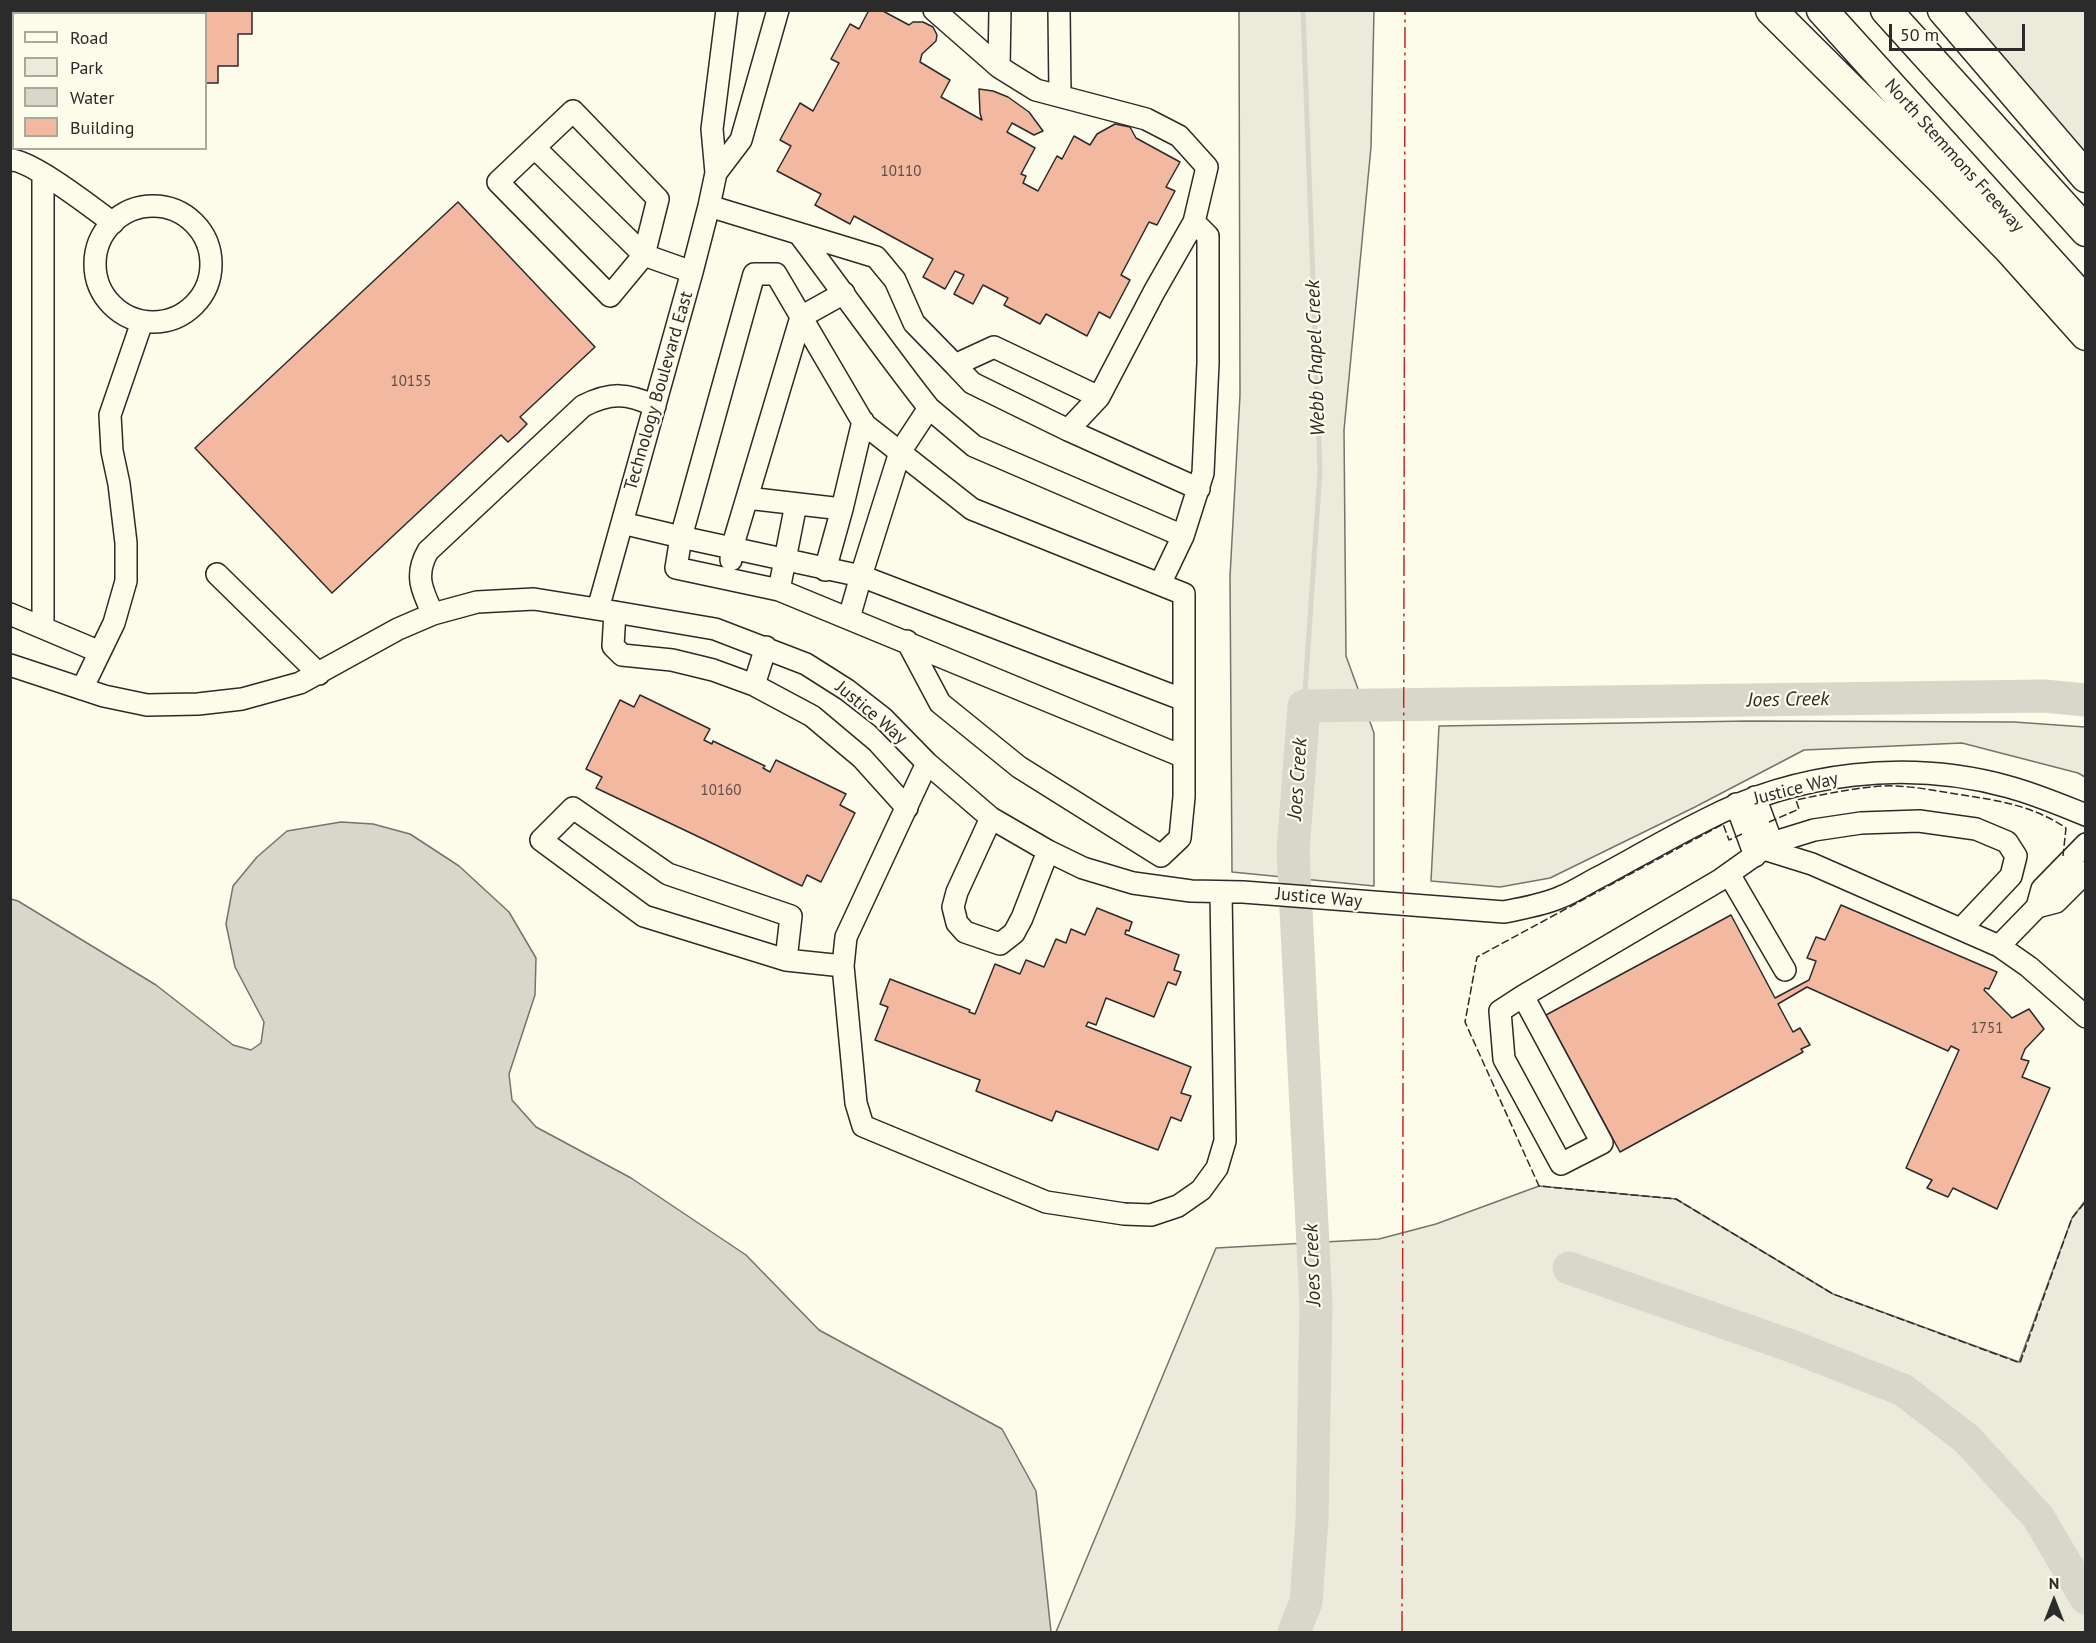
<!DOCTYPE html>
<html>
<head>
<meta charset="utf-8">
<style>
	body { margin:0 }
	#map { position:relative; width:2096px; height:1643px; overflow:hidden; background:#fdfbea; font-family:"PT Sans",sans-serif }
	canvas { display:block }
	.frame { position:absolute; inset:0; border:12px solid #2b2b2b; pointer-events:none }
	.legend { position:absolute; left:12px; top:12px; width:195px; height:138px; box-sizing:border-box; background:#fdfbea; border:2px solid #a9a89e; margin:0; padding:8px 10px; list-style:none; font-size:18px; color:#2b2b2b }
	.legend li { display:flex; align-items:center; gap:12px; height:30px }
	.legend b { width:30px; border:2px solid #a9a89e }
	.north { position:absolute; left:2024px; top:1571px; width:60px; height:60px; -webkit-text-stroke:4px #fdfbea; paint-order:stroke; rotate:0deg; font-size:16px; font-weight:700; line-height:24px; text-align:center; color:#2b2b2b }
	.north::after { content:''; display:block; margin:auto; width:21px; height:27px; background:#2b2b2b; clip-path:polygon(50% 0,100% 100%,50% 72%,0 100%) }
	.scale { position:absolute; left:1889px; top:24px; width:136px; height:27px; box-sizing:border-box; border:3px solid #2b2b2b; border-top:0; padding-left:8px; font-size:18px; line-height:21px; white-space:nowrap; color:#2b2b2b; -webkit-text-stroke:4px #fdfbea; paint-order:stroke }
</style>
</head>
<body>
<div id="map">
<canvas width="2096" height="1643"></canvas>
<div class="frame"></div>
<ul class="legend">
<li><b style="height:8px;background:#fdfbea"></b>Road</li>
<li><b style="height:16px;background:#ecebdb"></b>Park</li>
<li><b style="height:16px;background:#d8d7c9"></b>Water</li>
<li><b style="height:16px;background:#f2b8a0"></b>Building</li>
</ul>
<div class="north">N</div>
<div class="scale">50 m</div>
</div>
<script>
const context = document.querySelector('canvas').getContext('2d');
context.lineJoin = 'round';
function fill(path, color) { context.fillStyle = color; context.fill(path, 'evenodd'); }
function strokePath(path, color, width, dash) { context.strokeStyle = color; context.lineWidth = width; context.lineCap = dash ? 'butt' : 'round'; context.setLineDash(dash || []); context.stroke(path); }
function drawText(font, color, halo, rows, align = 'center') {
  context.font = font + ' "PT Sans",sans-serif'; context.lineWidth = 4.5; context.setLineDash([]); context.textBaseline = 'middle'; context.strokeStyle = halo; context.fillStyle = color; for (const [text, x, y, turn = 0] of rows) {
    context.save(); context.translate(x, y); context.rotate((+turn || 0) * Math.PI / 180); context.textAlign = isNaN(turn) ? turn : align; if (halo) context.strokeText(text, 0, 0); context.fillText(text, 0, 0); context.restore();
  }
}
const green = new Path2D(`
	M1239 11H1374L1371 147 1344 430 1346 656 1374 733V886L1232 872 1230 576 1240 395Z
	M1962 11H2085V155Z
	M1749 721 2014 722 2085 727V777L2078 773 1962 743 1804 750 1695 807 1550 878 1500 887 1431 881 1439 726Z
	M1539 1186 1676 1199 1833 1294 2019 1362 2072 1218 2085 1201V1632H1056L1216 1248 1379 1239 1436 1224Z`);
const water = new Path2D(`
	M341 822 373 824 410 834 459 866 509 912 536 958 535 995 509 1074 512 1100 536 1127 631 1178 746 1255 819 1330 1002 1429 1036 1491 1051 1632H11V899L18 901 156 985 233 1045 251 1050 261 1043 264 1022 235 967 226 924 233 886 257 857 287 831Z`);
const stream = new Path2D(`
	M1303 10 1320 471 1304 706`);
const river = new Path2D(`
	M1569 1268 1794 1347 1903 1390 1967 1439 2038 1517 2086 1598
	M1294 1632 1306 1602 1312 1520 1316 1304 1293 851 1304 706 2044 696 2086 700`);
const building = new Path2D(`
	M65 10H252V34H238V66H218V83H206V14H65Z
	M869 10H881L909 25 913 22H923L933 27 937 35 936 41 922 54 920 62 950 80 941 97 982 120 980 113 979 89 993 91 1008 97 1029 112 1043 131 1034 135 1012 123 1007 132 1035 148 1021 174 1026 176 1023 183 1038 191 1057 156 1062 159 1074 136 1090 145 1097 134 1115 124 1130 127 1136 138 1180 162 1166 187 1175 191 1157 225 1149 222 1121 275 1130 280 1110 318 1099 312 1087 336 1046 314 1040 324 1004 305 1008 298 983 285 973 304 954 294 964 275 955 271 945 289 923 277 933 259 854 216 850 224 815 205 821 194 777 171 791 146 780 140 800 103 813 111 839 63 831 59 850 24 859 29Z
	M458 202 595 347 520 417 527 424 518 433 508 442 501 435 332 593 195 448Z
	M640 695 710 729 704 740 712 744 713 741 765 766 763 768 770 772 776 760 846 794 840 805 855 813 821 882 807 875 802 886 596 788 602 777 586 769 620 700 634 707Z
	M1841 905 1997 972 1989 989 1985 988 1984 990 2012 1018 2029 1009 2044 1029 2025 1049 2021 1059 2029 1061 2022 1077 2050 1088 1997 1209 1953 1188 1948 1197 1927 1188 1932 1180 1906 1168 1959 1050 1951 1046 1948 1051 1807 987 1778 1004 1793 1032 1800 1028 1810 1045 1801 1049 1803 1052 1620 1152 1546 1015 1731 915 1775 998 1809 980 1816 961 1807 958 1816 937 1825 940Z
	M1097 908 1132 922 1129 931 1126 930 1125 934 1179 955 1174 970 1181 972 1176 985 1168 982 1154 1017 1106 998 1096 1025 1088 1022 1086 1026 1191 1067 1181 1093 1191 1096 1181 1121 1171 1117 1158 1150 1056 1111 1052 1121 976 1091 980 1080 875 1040 888 1007 880 1004 890 979 970 1010 969 1012 975 1014 995 964 1020 974 1026 960 1044 967 1056 939 1066 943 1071 929 1085 935Z`);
const minor = new Path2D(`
	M1059 10 1060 95
	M999 67 1000 10
	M573 111 658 199 644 255 610 296 498 182Z
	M535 148 644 255 692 272
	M10 160C30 159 94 209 113 223
	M716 173 741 140 778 10
	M95 264a58 58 0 1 1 116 0a58 58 0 1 1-116 0Z
	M709 206 876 257 895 280 914 323 955 365 994 347 1099 397 1154 292 1194 222 1207 167 1179 136 1146 119 1036 90 999 67 934 10
	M799 234C843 292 884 351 929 408L900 452 861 576 681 537 676 568 779 590 1184 757
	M955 365 972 383 1068 430 1099 397
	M929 408 974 446 1183 536 1160 584
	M1068 430 1199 489
	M747 498 842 509
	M622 523 681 537 754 274H776L864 424 972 509 1184 594V797L1180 838 1161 856 1019 767 940 703 907 641
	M1183 536 1203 473 1208 363V236L1194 222
	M731 560 732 548 801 317 844 293
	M825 570 842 509 863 421
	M217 574 319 674
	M779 590 796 504
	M598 609 692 272 709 206 716 173 712 129 727 10
	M615 612 613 646 622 655 672 660 713 670 754 685 812 716 862 758 907 808
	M10 614 100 652
	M433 614C422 591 414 575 428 551L583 406C611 392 627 393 655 406
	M849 618 861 576 1184 700
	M43 627V174
	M10 665 104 696 147 705 198 704 242 699 300 683 398 629 433 614 477 602 534 599 615 612 715 629 806 664 847 690 883 718 927 763 991 818 1048 851 1083 868 1133 883 1191 891 1243 892 1504 912C1523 908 1543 905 1561 897 1576 891 1590 881 1605 874 1638 856 1671 837 1705 820 1797 772 1908 759 2009 787 2035 794 2061 805 2086 815
	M754 685 766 647
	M82 689 114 623 126 581V543L119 484 112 451 110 415 142 322
	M927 763 846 937 843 966 856 1103 863 1126 1046 1202 1124 1214 1151 1215 1178 1206 1201 1190 1217 1168 1225 1141 1221 893
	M1755 797 1772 843
	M1736 804 1755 856
	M991 818 957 892 953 907 957 923 965 932 1000 944 1014 933 1022 918 1048 851
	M1764 849 1812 864 1999 946 2037 907 2042 889 2086 844
	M1729 874 1785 970
	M2037 907 2056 902 2086 872
	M1999 946 2029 967 2086 1017
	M786 960 791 916 668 874 573 808 541 840 644 916 786 960 843 966
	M1523 996 1500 1011 1504 1059 1561 1164 1602 1143 1523 996 1720 880 1772 843 1814 830 1861 823 1919 821 1976 829 2007 842 2016 856 2011 876 1961 929`);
const highway = new Path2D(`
	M1771 10 1943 181 2009 249 2086 335
	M1822 10 2086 302
	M1886 10 2086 231
	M1943 10 2086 177`);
const fence = new Path2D(`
	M1769 822 1799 809 1796 800C1825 794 1853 788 1883 786 1907 785 1932 790 1956 794 1996 800 2032 805 2066 828L2063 856
	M1742 834 1729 840 1723 824 1477 957 1465 1022 1539 1186 1676 1199 1833 1294 2020 1363 2072 1218 2086 1201`);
const power = new Path2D(`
	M1402 1632 1405 10`);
const numberNames = [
	["10110",901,172],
	["10155",411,382],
	["10160",721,791],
	["1751",1987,1029]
];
const streetNames = [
	["North Stemmons Freeway",1954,156,48],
	["Technology Boulevard East",659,391,-74],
	["Justice Way",871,713,40],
	["Justice Way",1796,789,-14],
	["Justice Way",1319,898,5]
];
const waterNames = [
	["Webb Chapel Creek",1316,358,-92],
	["Joes Creek",1788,700,-1],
	["Joes Creek",1298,779,-86],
	["Joes Creek",1313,1265,-92]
];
fill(green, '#ecebdb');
strokePath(green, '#74746e', 1.5);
fill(water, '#d8d7c9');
strokePath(water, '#74746e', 1.5);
strokePath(stream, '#d8d7c9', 5);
strokePath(river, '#d8d7c9', 33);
fill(building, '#f2b8a0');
strokePath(building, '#2b2b2b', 1.5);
strokePath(minor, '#2b2b2b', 24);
strokePath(highway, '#2b2b2b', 33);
strokePath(minor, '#fdfbea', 21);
strokePath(highway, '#fdfbea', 30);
strokePath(fence, '#2b2b2b', 1.5, [8, 3]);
strokePath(power, '#c62828', 1.5, [21, 4.5, 3, 4.5]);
drawText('15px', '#5d4e48', null, numberNames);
drawText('18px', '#2b2b2b', '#fdfbea', streetNames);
drawText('italic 20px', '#2b2b2b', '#fdfbea', waterNames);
</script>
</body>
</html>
